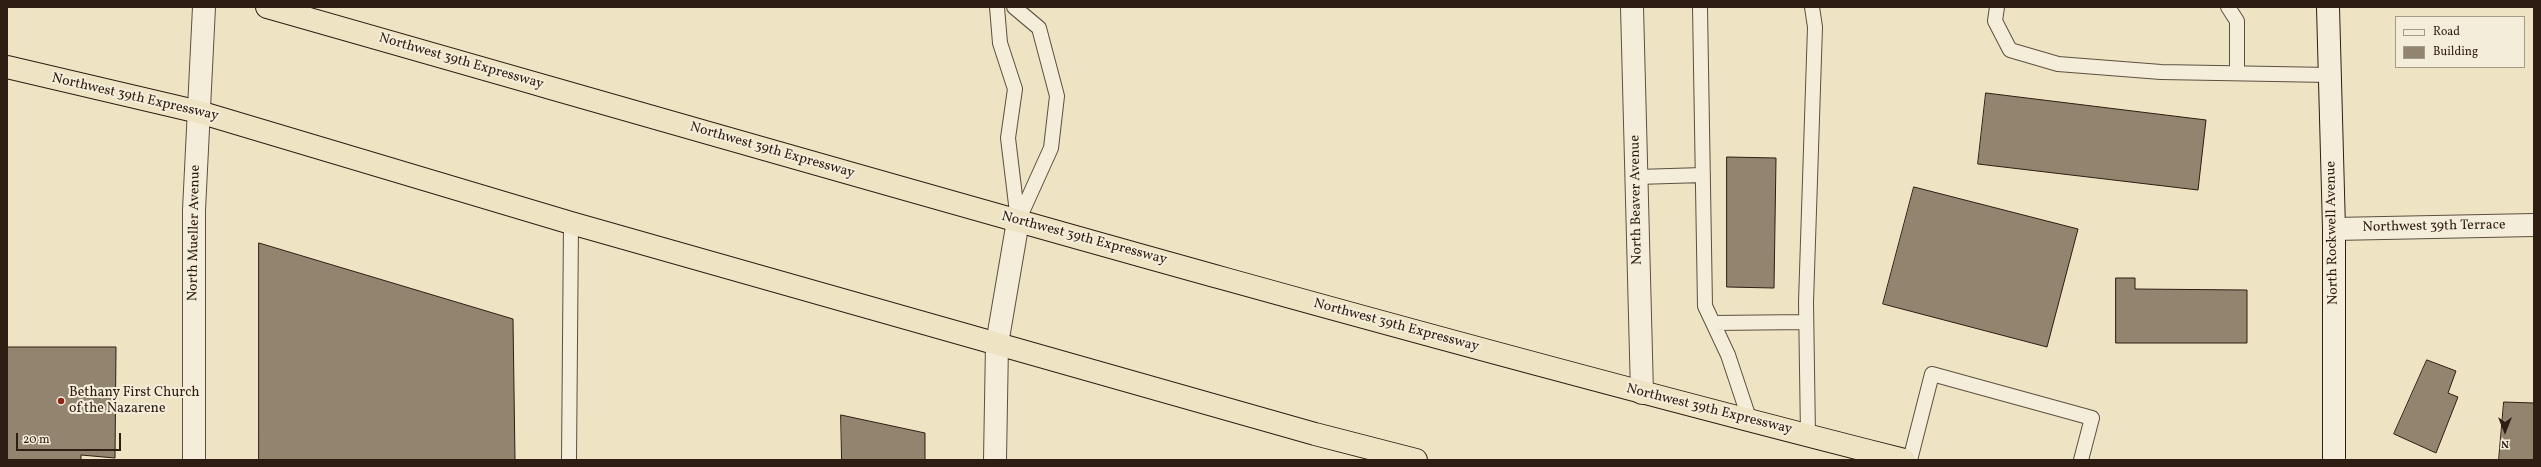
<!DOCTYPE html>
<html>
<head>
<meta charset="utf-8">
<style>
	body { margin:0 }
	#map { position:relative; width:2541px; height:467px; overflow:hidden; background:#eee4c4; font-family:Vollkorn,serif }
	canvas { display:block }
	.frame { position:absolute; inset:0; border:8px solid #2e1d13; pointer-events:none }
	.legend { position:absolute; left:2395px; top:16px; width:130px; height:52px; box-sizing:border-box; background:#f4edd9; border:1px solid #a59a8a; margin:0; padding:5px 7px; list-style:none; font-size:12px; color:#2e1d13 }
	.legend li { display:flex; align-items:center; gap:8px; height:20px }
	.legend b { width:20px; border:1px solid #a59a8a }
	.north { position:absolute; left:2485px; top:411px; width:40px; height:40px; -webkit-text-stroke:3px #f4edd9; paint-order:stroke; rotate:180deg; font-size:11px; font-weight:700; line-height:16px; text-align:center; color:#2e1d13 }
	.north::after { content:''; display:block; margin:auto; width:14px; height:18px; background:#2e1d13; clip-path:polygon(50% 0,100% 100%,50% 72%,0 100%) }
	.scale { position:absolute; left:16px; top:433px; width:105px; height:18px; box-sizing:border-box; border:2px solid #2e1d13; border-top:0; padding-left:5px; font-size:12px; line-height:14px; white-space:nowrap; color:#2e1d13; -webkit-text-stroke:3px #f4edd9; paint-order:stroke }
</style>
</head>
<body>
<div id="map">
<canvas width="2541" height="467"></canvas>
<div class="frame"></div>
<ul class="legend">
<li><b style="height:5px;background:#f4edd9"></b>Road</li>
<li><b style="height:11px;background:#92846f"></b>Building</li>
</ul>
<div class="north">N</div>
<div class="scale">20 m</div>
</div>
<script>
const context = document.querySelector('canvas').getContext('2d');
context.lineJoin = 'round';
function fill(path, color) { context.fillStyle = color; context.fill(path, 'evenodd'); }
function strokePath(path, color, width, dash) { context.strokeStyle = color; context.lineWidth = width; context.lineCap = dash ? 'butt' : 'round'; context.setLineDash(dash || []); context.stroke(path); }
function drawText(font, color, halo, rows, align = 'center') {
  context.font = font + ' Vollkorn,serif'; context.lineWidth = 4; context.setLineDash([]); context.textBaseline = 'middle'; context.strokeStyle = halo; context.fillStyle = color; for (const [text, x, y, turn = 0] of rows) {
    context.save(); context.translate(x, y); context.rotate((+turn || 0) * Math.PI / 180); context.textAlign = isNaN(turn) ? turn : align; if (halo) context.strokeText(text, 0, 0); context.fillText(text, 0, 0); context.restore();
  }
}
const building = new Path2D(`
	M1986 93 2206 120 2198 190 1978 164Z
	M1727 157 1776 158 1774 288 1727 287Z
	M1914 187 2078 229 2047 347 1883 304Z
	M259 243 513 319 515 460H259Z
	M2116 278H2135V289L2247 290V343H2116Z
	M7 347H116L115 458 81 455V460H7Z
	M2427 360 2456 371 2448 393 2458 397 2436 453 2394 434Z
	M2504 402 2534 403V460H2499Z
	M841 415 925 433V460H842Z`);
const lane = new Path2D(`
	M997 7 1000 43 1015 89 1008 138 1018 221 1051 148 1057 96 1039 28 1014 7
	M1700 7 1705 306 1728 355 1750 421
	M1997 7 1995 21 2010 50 2058 64 2161 72 2330 75
	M2228 7 2237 21V73
	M1637 177 1703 175
	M1713 323 1806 322
	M1808 436 1806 302 1815 27 1812 7
	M569 460 571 223
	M1910 460 1932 374 2092 418 2081 460`);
const street = new Path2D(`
	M1632 7 1642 393
	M2334 229 2534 225
	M194 460V210L204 7
	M995 460 997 344 1018 221`);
const secondary = new Path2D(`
	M2328 7 2334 229V460`);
const highway = new Path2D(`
	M267 7C812 162 1355 321 1904 460
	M7 67 199 112 571 223 1315 434 1416 460`);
const markers = [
	[61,401,4,"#8f2418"]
];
const streetNames = [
	["Northwest 39th Expressway",461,62,16],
	["Northwest 39th Expressway",135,98,13],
	["Northwest 39th Expressway",772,151,16],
	["North Beaver Avenue",1637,200,-91],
	["Northwest 39th Terrace",2434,227,-1],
	["North Mueller Avenue",195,233,-89],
	["North Rockwell Avenue",2333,233,-91],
	["Northwest 39th Expressway",1084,239,15],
	["Northwest 39th Expressway",1396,326,15],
	["Northwest 39th Expressway",1709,410,14]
];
const poiNames = [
	["Bethany First Church",69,393],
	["of the Nazarene",69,409]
];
fill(building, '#92846f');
strokePath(building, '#2e1d13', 1);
strokePath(lane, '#5e4f3f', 16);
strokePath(street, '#5e4f3f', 24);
strokePath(secondary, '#2e1d13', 24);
strokePath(highway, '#2e1d13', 24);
strokePath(lane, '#f4edd9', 14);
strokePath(street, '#f4edd9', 22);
strokePath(secondary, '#f4edd9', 22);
strokePath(highway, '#eee4c4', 22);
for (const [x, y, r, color] of markers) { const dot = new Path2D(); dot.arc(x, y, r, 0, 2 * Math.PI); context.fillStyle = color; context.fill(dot); strokePath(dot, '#f4edd9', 1.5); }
drawText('14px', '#2e1d13', '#f4edd9', streetNames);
drawText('14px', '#2e1d13', '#f4edd9', poiNames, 'left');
</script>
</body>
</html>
